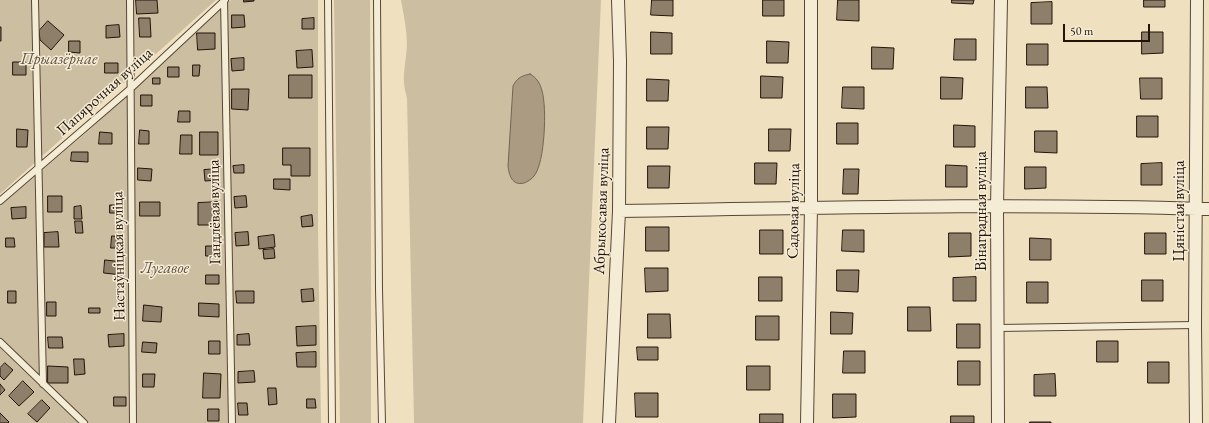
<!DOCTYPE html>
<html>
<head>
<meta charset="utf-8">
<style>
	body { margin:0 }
	#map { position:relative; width:1209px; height:423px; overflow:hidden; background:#efe1c0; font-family:"EB Garamond",serif }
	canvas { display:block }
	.scale { position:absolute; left:1063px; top:24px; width:87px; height:18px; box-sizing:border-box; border:2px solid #23140a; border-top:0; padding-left:5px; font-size:12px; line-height:14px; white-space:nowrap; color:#23140a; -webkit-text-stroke:3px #f5ecd6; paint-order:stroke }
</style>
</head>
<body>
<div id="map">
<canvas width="1209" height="423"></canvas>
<div class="scale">50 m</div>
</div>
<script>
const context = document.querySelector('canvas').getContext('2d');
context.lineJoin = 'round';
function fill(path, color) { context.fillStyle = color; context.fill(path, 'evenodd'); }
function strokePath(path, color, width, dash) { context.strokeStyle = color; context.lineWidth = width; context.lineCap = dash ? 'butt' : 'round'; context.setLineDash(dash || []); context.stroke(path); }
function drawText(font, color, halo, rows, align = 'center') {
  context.font = font + ' "EB Garamond",serif'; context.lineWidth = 3; context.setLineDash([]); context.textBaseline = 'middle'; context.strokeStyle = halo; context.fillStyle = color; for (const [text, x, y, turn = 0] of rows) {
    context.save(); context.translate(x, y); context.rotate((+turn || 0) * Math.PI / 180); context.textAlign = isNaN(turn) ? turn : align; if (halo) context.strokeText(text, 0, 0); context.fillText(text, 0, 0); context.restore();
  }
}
const green = new Path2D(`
	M0 0H216L0 194Z
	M231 0H318V227L321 423H0V206L81 137Z
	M334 0H370L371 227V423H340Z
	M401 0H601L583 423H414L407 98C402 79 404 75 406 56 409 37 404 18 401 0Z`);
const water = new Path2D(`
	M530 74C537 78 540 83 542 91 547 107 545 163 534 176 532 179 527 182 524 183 512 186 509 175 508 166L513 86C517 78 521 76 530 74Z`);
const building = new Path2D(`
	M136 0H157L158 13 137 14Z
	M244 0H254V1L244 2Z
	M652 0H673V16L651 15Z
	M763 0H784V16H763Z
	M838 0H859V21L837 20Z
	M952 0H974L973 4 952 3Z
	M1144 0H1165V7H1144Z
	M1052 2V24H1031V3Z
	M232 15H244L245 27 232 28Z
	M139 18H150L151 37H140Z
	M314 18V29H302V19Z
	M48 21 64 35 51 50 40 40 39 31Z
	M119 25 120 37 106 38V26Z
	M0 27H1V41H0Z
	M651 32 672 33V54H651Z
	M1142 32H1163V53L1142 54Z
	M197 33H215V49L198 50Z
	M955 39H976V60H954Z
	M69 41H80V53L69 52Z
	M767 41 789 42 788 63H767Z
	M1027 44H1048V65H1027Z
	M872 47 894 48 893 69H872Z
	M312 50 313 67 297 68 296 51Z
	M244 58V70L232 71 231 59Z
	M13 62H26V75H13Z
	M105 63H118V73H105Z
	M193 65H200L199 76H193Z
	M168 67H179V77H168Z
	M289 75H312V98H289Z
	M761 76 783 77 782 98H761Z
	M941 77 963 78 962 99H941Z
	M153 78H160V84H153Z
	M1140 78H1162V99H1141Z
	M647 79 669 80 668 101H647Z
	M843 87H864V109L842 108Z
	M1026 87H1047L1048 108H1026Z
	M232 89H249L248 110 232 109Z
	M141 95H152V106H141Z
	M179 111H190V122H178Z
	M1137 116H1158V137H1137Z
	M837 123H858V144H837Z
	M954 125 975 126V147H954Z
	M647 127H669L668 149H647Z
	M17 129 28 130 27 147H17Z
	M769 129H791L790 151H769Z
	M140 130 149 131V144H139Z
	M1035 131H1057V153L1035 152Z
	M100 132 112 133V144H99Z
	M200 132H218V155H200Z
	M181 135H192V154H180Z
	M283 148H310V176H291V165H283Z
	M72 152H88V162L71 161Z
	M755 163H777L776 184H755Z
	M1162 163V185H1141V164Z
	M244 165V173H234L233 166Z
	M946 165 967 166V187H946Z
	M648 166H670L669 188H648Z
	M1025 167H1046V188L1025 189Z
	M138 168 152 169 151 181 138 180Z
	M217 169 218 180 205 181 204 170Z
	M844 169H859L858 194H843Z
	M274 179H290V190L274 189Z
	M48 196H62V212H48Z
	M246 196 247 207 235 208 234 197Z
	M140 202H160V216H140Z
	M218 202V225H198V203Z
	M110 205H121V213H110Z
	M81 206 82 219H74V207Z
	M26 207V218L12 219 11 208Z
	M312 215 313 226 302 227 301 217Z
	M75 221H82L83 233H76Z
	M646 227H669V251H646Z
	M760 230H783V254H760Z
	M843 230H864V252L842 251Z
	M58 232 59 247H44V233Z
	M248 232 249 245 236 246 235 233Z
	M949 233H971V256L949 257Z
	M1145 233H1166V254H1145Z
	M274 235 275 247 259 249 258 237Z
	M112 236 123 237V248H111Z
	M6 238H14L15 247H6Z
	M1030 238 1051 239V260H1030Z
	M206 246H218V256H206Z
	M274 249 275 258 264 259 263 250Z
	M105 260 124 262 122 275 104 273Z
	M645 268H668V291L646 292Z
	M837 270H859L858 292 837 291Z
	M206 275H219V284H206Z
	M759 277H782V301H759Z
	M976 277V301H953V278Z
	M1142 280H1163V301H1142Z
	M1027 282H1048V303H1027Z
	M313 289 314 301 302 302 301 290Z
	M8 291H16V303H8Z
	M236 291H254V303H237Z
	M47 302H56V316H47Z
	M199 303 219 304V317L199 316Z
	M144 305 162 307 161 322 143 321Z
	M908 307H930L931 331H908Z
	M89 308H100V313H89Z
	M831 312 853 313 852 334H831Z
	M648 314H670L671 338H648Z
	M756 316H779V340H756Z
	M957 324H980V348H957Z
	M316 326V345L297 346 296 327Z
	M124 334V346L109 347 108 335Z
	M249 334 250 345H237V335Z
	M48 337H62L63 348H49Z
	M209 341H220V354H209Z
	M1097 341H1118V362H1097Z
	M143 342 157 343 156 353 142 352Z
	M637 347H658V360H638Z
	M844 351H865V373H843Z
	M316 352V367H297L296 353Z
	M74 359H84L85 374 75 375Z
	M958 361H980V385H958Z
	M1148 362H1169V383H1148Z
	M5 363 13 370 4 380 0 376V368Z
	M48 366 68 367V383H48Z
	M747 366H770V390H747Z
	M254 371 255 382 238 383V372Z
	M204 373 221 374 220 398H203Z
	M143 374H155L154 387H143Z
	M1055 374 1056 396H1034V375Z
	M23 381 34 392 19 406 9 396Z
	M0 384 5 390 0 395Z
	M268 388H276L277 404 269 405Z
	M635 393H658V417H636Z
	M833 394H856V417L833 418Z
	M114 397H126V406H114Z
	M307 399H315L316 408H307Z
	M42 400 50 408 37 422 28 414Z
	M238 403H247L248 415H239Z
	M208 409H219V421H208Z
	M0 413 9 422 8 423H0Z
	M760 414H783V423H760Z
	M951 416H974V423H951Z
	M1030 422H1051V423H1030Z`);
const lane = new Path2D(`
	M35 0 43 384
	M130 0 133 423
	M224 0 232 423
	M328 0 332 423
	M377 0 379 289 382 423
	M0 201 130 89 225 0
	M998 328 1195 325
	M0 342 84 423`);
const street = new Path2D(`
	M619 211C816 208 1012 203 1209 209
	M609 423 619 211 620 61 618 0
	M807 423 811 208V0
	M998 423 997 206 1001 0
	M1196 423 1195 325 1197 0`);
const parkNames = [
	["Прыазёрнае",59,60],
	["Лугавое",165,269]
];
const streetNames = [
	["Папярочная вуліца",105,92,-42],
	["Абрыкосавая вуліца",602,211,-88],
	["Садовая вуліца",794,211,-89],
	["Вінаградная вуліца",982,211,-90],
	["Цяністая вуліца",1180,211,-90],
	["Гандлёвая вуліца",215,212,-91],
	["Настаўніцкая вуліца",119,256,-91]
];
fill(green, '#ccbea1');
fill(water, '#aa9b82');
strokePath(water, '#746552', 1);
fill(building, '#8d7f69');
strokePath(building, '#23140a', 1);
strokePath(lane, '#564738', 8);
strokePath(street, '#564738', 14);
strokePath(lane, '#f5ecd6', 6);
strokePath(street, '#f5ecd6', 12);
drawText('italic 16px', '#5e503f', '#f5ecd6', parkNames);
drawText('16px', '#23140a', '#f5ecd6', streetNames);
</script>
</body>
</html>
